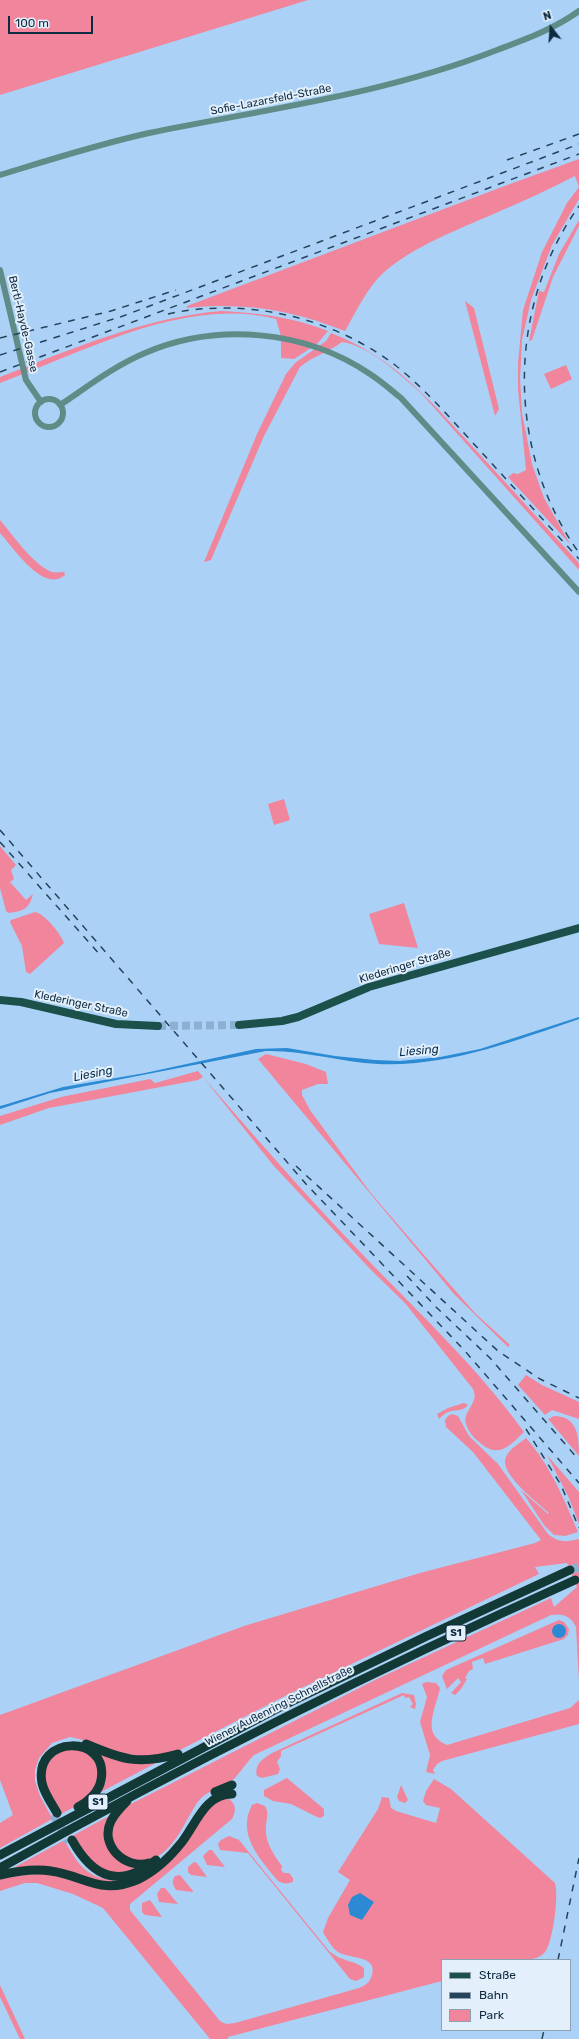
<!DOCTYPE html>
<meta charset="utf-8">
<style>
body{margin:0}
#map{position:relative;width:579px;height:2039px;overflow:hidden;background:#abd2f6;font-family:Rubik,sans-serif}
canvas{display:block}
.legend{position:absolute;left:441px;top:1959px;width:130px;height:72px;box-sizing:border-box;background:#e3f0fc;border:1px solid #8ea1b1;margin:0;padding:5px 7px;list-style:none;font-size:12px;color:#0e2a41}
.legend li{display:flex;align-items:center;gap:8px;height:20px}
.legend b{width:20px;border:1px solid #8ea1b1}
.north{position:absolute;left:531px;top:8px;width:40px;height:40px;-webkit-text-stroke:3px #e3f0fc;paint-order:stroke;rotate:343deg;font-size:11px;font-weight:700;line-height:16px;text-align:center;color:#0e2a41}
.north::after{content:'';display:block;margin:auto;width:14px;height:18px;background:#0e2a41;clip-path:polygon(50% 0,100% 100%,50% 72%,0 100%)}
.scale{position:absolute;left:8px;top:16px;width:85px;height:18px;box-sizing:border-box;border:2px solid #0e2a41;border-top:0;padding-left:5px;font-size:12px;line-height:14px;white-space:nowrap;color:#0e2a41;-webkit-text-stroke:3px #e3f0fc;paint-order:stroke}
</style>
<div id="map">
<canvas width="579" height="2039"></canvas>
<ul class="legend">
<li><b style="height:5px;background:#1c504b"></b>Straße</li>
<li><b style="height:5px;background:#26435c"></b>Bahn</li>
<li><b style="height:11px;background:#f1859c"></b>Park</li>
</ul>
<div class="north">N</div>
<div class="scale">100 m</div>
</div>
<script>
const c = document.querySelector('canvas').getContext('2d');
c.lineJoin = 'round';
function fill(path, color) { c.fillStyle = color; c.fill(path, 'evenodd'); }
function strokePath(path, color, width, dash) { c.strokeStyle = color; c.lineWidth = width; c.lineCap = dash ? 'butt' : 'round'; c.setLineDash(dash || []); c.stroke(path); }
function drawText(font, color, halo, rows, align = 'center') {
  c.font = font + ' Rubik,sans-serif'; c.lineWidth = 4; c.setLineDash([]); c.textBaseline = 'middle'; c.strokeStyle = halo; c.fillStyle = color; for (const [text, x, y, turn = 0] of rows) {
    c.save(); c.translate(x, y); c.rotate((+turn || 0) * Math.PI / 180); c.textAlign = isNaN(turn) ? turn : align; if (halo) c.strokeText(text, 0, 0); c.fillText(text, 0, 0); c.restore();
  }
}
fill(new Path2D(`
 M0,0h308l-308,95z
 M579,159v28l-4,-11c-25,13 -51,25 -77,36 -38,17 -83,33 -115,61 -16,15 -27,39 -38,58 -54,-21 -100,-29 -158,-23v-2l323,-122z
 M579,187v12l-27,46 -21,55 -9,40 -2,38 2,35 10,51 12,34 26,46 -62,-67 5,-4 5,1 8,-4 -8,-81v-26l5,-53 19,-58 25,-49z
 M579,220v6l-26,51 -21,63 -3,1 10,-50 5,1 15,-38z
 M465,301l9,7 25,101 -4,7z
 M221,311c37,2 72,6 107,20l-11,13 -23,15 -13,-1v-22l-5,-17c-92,-23 -191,33 -276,64v-6c72,-28 143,-59 221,-66z
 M331,333c63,25 97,65 141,113 36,39 71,78 107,117v7l-158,-177c-21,-18 -51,-47 -79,-51 -13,10 -29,14 -42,25l-36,69 -53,124 -7,2 53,-128 29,-60 9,-11 31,-22z
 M566,365l6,14 -21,10 -7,-15z
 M0,520c13,15 33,45 52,52 4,1 8,0 12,0l1,3c-22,19 -52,-28 -65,-42z
 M284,799l6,21 -16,5 -6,-21z
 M0,846l16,19 -5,5 3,9 -4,3 16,18 7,-6c-4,15 -9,17 -24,19l-3,-2 -6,-23z
 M404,903l14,45 -39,-4 -10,-30z
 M35,912c10,2 26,22 29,31l-34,31 -4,-2 -4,-26 -12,-24 1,-2z
 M266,1054l40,10 20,8 2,12h-10l-16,6v5l8,15 60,82 54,63 51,58 35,32 -2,2 -54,-53 -196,-235z
 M198,1071l5,6c53,61 106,122 162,180 55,57 113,111 159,175 -15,15 -26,27 -45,10 -5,-4 -11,-11 -13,-18 -4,-13 14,-21 7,-35l-68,-86 -34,-33 -98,-105 -70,-88 -5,3 -149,28 -49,17v-9l61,-19 89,-18 5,4z
 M526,1375l16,10 37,17v17l-27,-9 -7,5 -27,-30z
 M464,1403l4,2c-9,10 -16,0 -29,14l-2,-5 11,-6z
 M452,1414l6,2 11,20 29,28 50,70c10,9 19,8 31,5v143l-3,-55c-5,-11 -13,-14 -25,-12l-297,140c-8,8 -17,23 -26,29 -11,6 -23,7 -31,19 -12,18 -21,44 -42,55 -23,11 -50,-10 -42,-35 1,-5 7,-10 10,-15l252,-128 176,-82 3,9 23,-20 -10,-24 -32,4 4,7 -252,121 -109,56 -28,7 -41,-7 -26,-11 -13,-3 -18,6 -13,15 -4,12v11l5,15 11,20 8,-5 -14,-26 -2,-14 11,-18 19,-6 19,9 6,13 -2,17 -15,17 -81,45v-25l13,-8 -13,-35v-65l244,-89 176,-53 115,-30 6,-3 -68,-88 -27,-25 -1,-7 3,-4z
 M554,1416c24,0 25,21 25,40l-31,-37z
 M526,1438c24,27 38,61 52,94l-13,4 -11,-1 -10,-10 -23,-35 27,24 1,-1c-11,-10 -51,-40 -43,-56 4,-9 13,-13 20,-19z
 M547,1455l32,37v32l-10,-26z
 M559,1620l5,2 5,7 -1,6 -4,4 -79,25 -2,-6 -11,4 1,7 -4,2 -4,7 2,1 -6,10 -6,6 -4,-2 10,-11 -3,-4 -11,11 -5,-13 4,-6z
 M426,1682l10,1 4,5c-4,21 -20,46 7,57l123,-37 9,-8v-4v28l-137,37 -5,3 -4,6 2,4 -9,-2 4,-17 -10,-33 7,-25 -5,-13z
 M402,1693l12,2 2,9 -1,5 -5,-2 3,-3 -4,-7 -4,1 -1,-3 -123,56v5l-4,6 3,7 -2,5 -16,4 -5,-2c-3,-12 6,-17 15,-23z
 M97,1752l32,11h27l-57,30z
 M287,1778l37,31v7l-4,2 -3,-1 -26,-13 -18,-3 -9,-5v-6z
 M434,1779l17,10 104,94c4,12 -2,59 -10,69 -4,5 -11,7 -17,8h-86v21l-214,56v2h-18l-107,-131 -30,-14 -36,-11h-12l-25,8v-13l45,-5 50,14 62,-18 47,-58 22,-14c10,6 11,12 6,22l-102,85v6l90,111 6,3 9,-1 124,-35c7,-3 11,-6 13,-13 6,-20 -23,-16 -34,-23 -6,-4 -11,-13 -15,-20l5,-14 22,-38 -12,-8 40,-63 4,-12 7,1 2,10 5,3 40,12 4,-15 -14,-3 -3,-4 3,-10z
 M401,1785l7,15 -3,3 -6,-2 -2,-4z
 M257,1803l8,3c4,7 2,11 1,19 -2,15 7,29 16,41l-1,4 3,3h5l4,5v4c-5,2 -10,2 -15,-1 -17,-21 -42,-46 -26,-76z
 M109,1816l-2,30 34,21c-13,7 -31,10 -45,1 -7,-5 -17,-21 -24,-29l-6,4c14,26 25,37 56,38l-12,2 -97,-15z
 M229,1836l10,4 90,111c13,11 25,9 35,17v9l-8,4 -6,-2 -102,-126 -28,-3 -2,-6 3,-4z
 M209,1850h3l13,17 -18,-2 -4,-9z
 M194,1862l3,1 10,14 -16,-2 -3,-3v-5z
 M180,1875l13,16v1l-17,-2c-3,-6 -5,-8 -1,-14z
 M161,1888h4l13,16 -19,-2 -2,-8z
 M150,1900l12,17 -17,-2 -3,-3v-9z
 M0,1985l25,54h-5l-20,-42z`), '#f1859c');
fill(new Path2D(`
 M579,1017v2c-65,22 -131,48 -201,45 -38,-2 -75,-14 -112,-13l-216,42 -50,16v-3l4,-1 59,-18 82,-14 111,-24 31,-1 48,8 40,4 25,1 40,-4 40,-8z
 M552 1631a7 7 0 1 1 14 0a7 7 0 1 1-14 0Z
 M360,1893l14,9 -12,18 -12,-5 -2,-10 4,-8z`), '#2b8ad3');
strokePath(new Path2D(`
 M158,1026l81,-1`), '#8cb0d2', 8, [8, 4]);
strokePath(new Path2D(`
 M570,1570l9,-3
 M54,1815l15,27`), '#8cb0d2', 9, [9, 4.5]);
strokePath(new Path2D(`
 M0,175c49,-15 99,-31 149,-42 118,-24 236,-39 348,-83 29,-11 57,-21 82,-39
 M0,270l26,110 15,22
 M35 413a14 14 0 1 1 28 0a14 14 0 1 1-28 0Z
 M60,405c27,-18 54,-39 85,-52 72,-31 160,-23 225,21 11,7 21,16 31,24l178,194`), '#608c87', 6);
strokePath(new Path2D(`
 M0,1000l21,2 95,22 42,2
 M239,1025l43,-4 16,-4 71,-30 210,-59`), '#1c504b', 8);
strokePath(new Path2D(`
 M86,1744c37,16 53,21 92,10
 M215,1792l17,-7
 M127,1801c-6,6 -12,12 -16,20 -12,24 14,49 38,42
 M57,1813c-5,-9 -13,-20 -15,-30 -9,-49 68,-49 59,-3 -2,12 -13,22 -23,27
 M72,1840c21,38 48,49 84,20
 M0,1855l280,-148 147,-71 143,-66
 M0,1868c188,-105 379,-200 575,-288
 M0,1875c17,-4 34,-7 51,-4 35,5 49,25 88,8 16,-8 32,-23 43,-37 14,-18 23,-48 50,-48`), '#123935', 9);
strokePath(new Path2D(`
 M507,160l72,-26
 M168,314c77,-17 164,3 227,51 33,26 61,60 90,91 31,34 62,68 94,103
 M0,338l111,-27 65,-21
 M0,355l123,-39 456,-172
 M0,372l579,-218
 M577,550c-71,-102 -70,-243 2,-344
 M0,830l306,354 159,167 114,132
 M0,842l101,114
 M296,1166l202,185 42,28 39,19
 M407,1276l30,32 53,50 89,102
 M526,1429l35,56 18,43
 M558,1960l21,-102
 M542,2039l2,-9`), '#26435c', 1.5, [7, 7]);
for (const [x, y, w] of [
 [456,1633,20],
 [98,1802,20]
]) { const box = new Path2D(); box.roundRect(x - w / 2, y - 8, w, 16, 3); c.fillStyle = '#e3f0fc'; c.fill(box); strokePath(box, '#0e2a41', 1); }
drawText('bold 10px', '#0e2a41', null, [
 ["S1",456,1633],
 ["S1",98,1802]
]);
drawText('11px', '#0e2a41', '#e3f0fc', [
 ["Sofie-Lazarsfeld-Straße",271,100,-11],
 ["Bertl-Hayde-Gasse",23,324,77],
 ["Klederinger Straße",405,966,-17],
 ["Klederinger Straße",81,1004,12],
 ["Wiener Außenring Schnellstraße",279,1706,-27]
]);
drawText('italic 12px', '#062c4a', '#e3f0fc', [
 ["Liesing",419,1051,-5],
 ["Liesing",93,1074,-11]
]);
</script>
